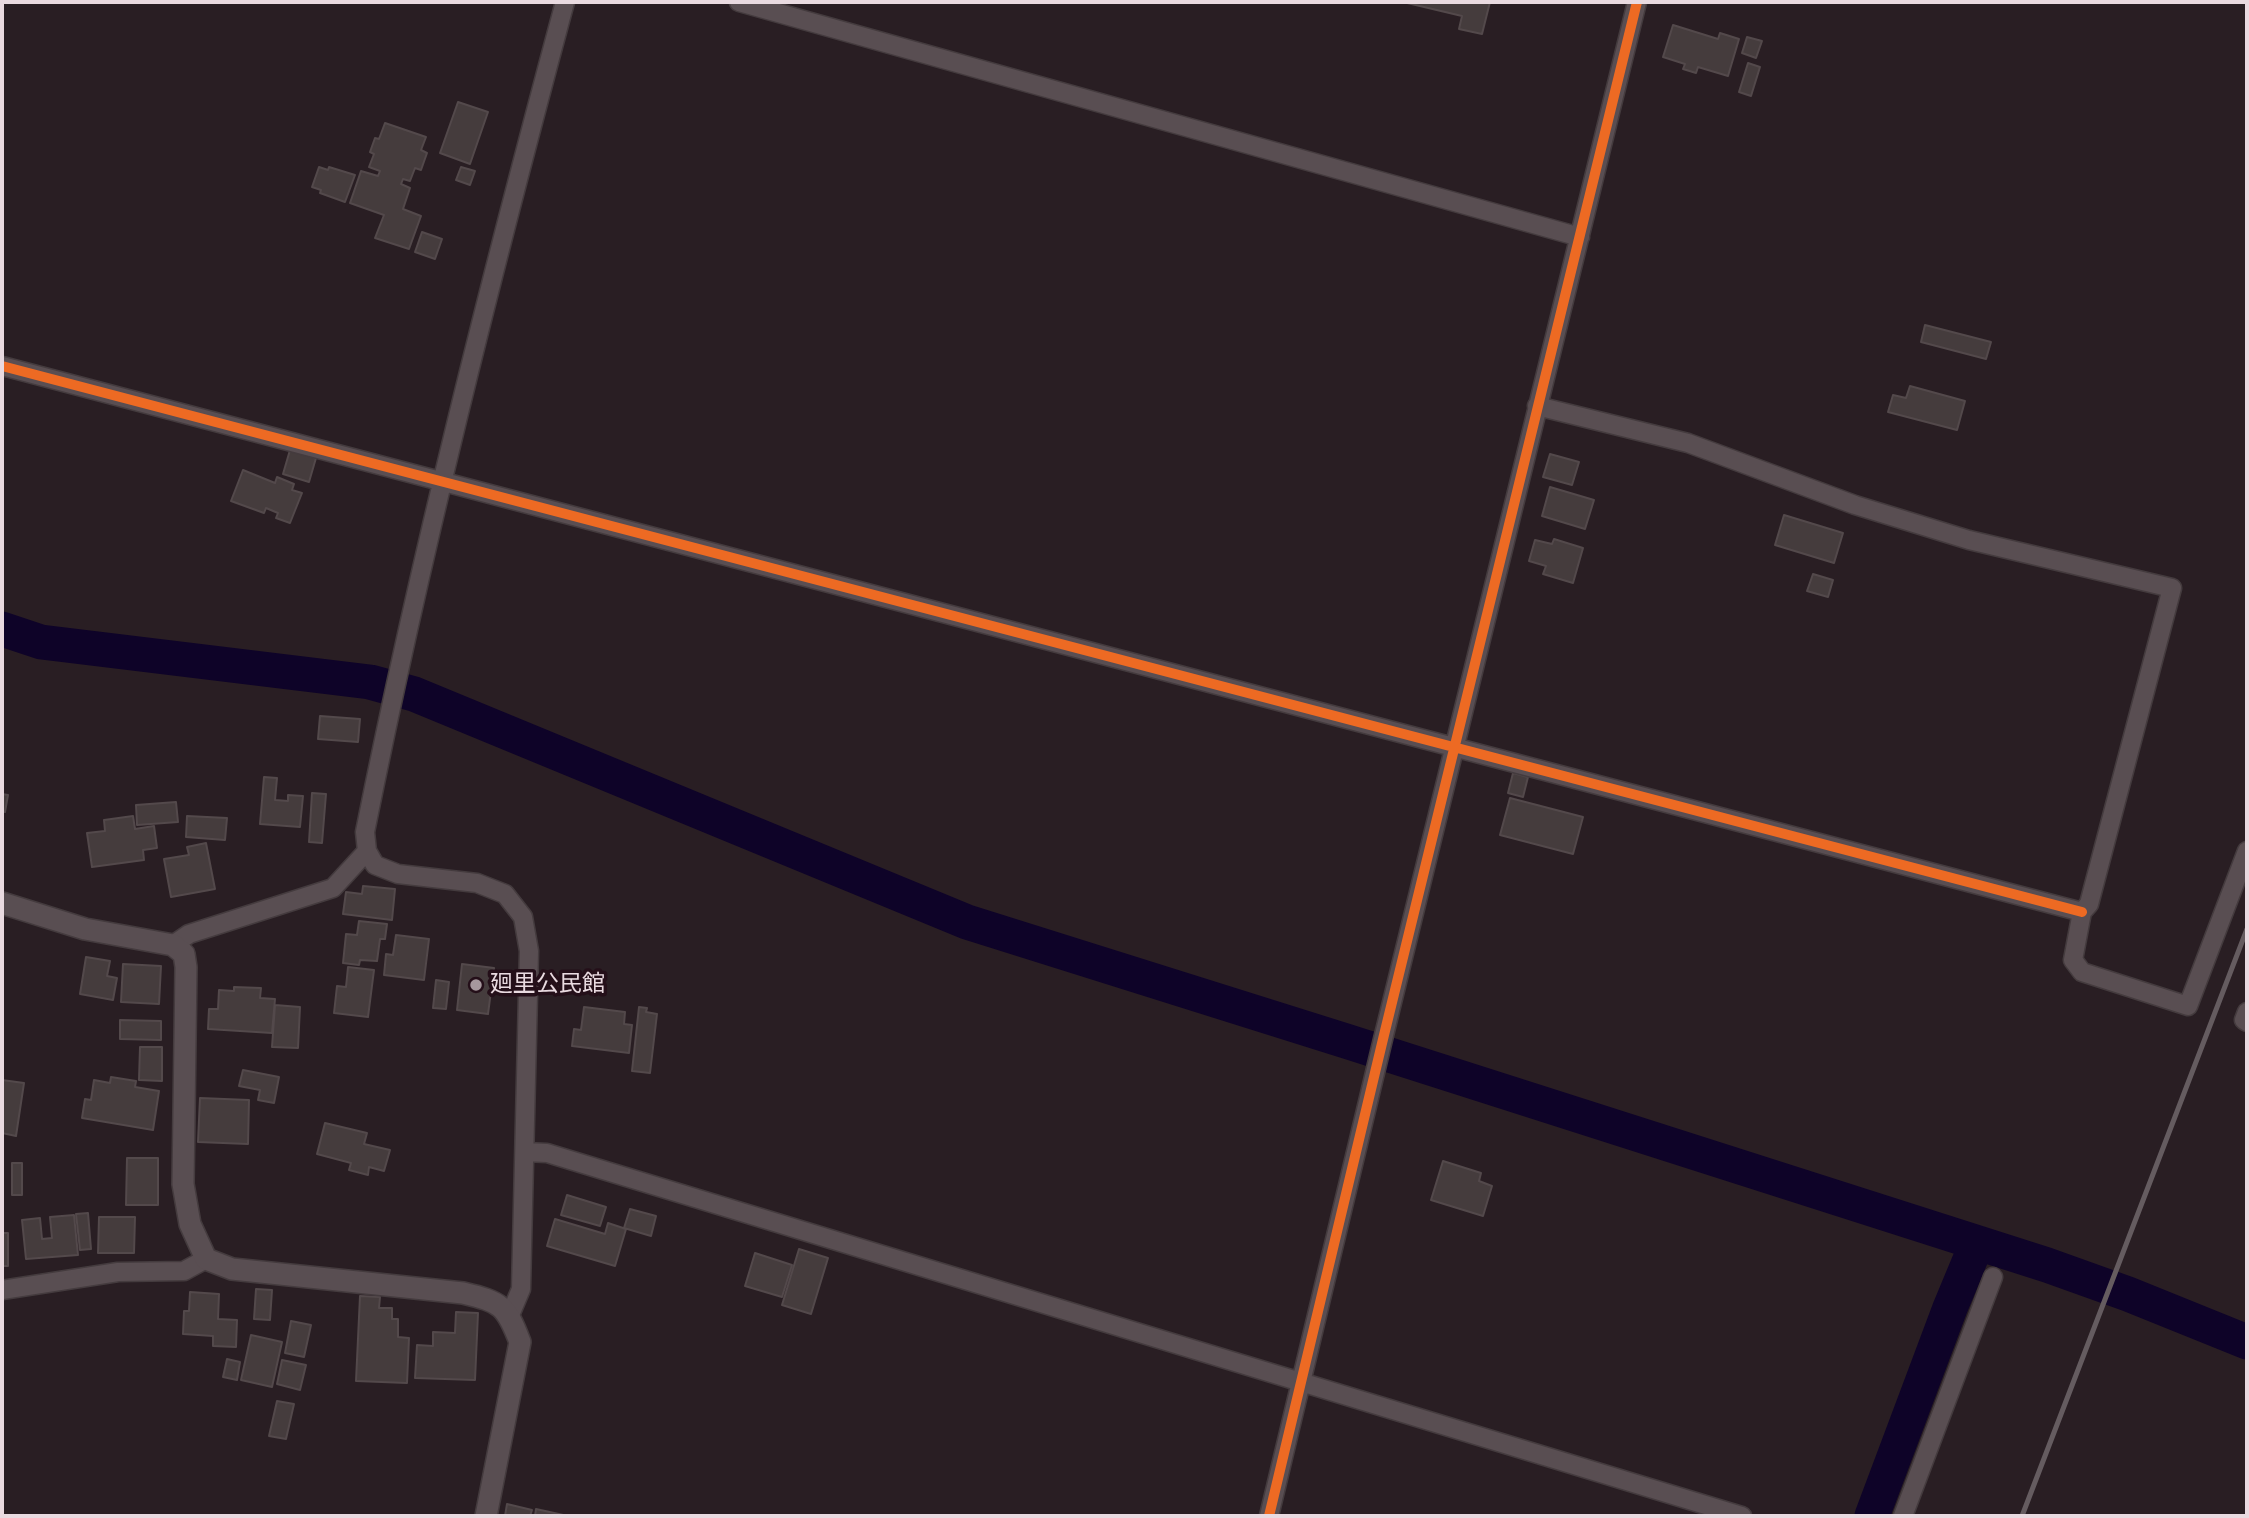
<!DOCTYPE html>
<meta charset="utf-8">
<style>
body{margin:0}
#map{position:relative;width:2249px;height:1518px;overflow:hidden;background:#291e23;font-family:"DM Sans",sans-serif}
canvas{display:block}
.frame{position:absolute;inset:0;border:4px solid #e9dae0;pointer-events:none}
</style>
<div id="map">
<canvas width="2249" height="1518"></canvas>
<div class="frame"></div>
</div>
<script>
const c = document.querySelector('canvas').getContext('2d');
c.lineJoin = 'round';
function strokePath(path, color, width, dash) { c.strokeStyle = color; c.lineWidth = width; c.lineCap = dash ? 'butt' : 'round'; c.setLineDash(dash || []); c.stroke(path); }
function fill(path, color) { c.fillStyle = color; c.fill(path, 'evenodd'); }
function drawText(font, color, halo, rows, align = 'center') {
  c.font = font + ' "DM Sans","Noto Sans JP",sans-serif'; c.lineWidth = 7; c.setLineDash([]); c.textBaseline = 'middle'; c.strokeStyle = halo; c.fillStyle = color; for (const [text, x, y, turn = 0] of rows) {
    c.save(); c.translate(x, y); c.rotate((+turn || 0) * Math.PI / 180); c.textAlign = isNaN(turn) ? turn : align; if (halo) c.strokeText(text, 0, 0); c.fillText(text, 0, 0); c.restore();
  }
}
strokePath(new Path2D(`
 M2,629l39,13 329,40 44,12 553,228 382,120 698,223 81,29 119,48
 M1872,1516l78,-208 27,-65`), '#0e0328', 35);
const building = new Path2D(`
 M1403,2h87l-8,32 -23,-5 3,-13z
 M1673,25l45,14 2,-6 19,6 -11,37 -30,-9 -2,6 -13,-4 2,-5 -22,-7z
 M1747,37l15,4 -6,17 -14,-5z
 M1748,63l12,4 -9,29 -12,-4z
 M458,102l30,10 -18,52 -30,-11z
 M385,123l41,14 -5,13 6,3 -6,17 -6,-2 -5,13 -7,-2 -2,5 9,4 -7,21 18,7 -12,33 -34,-11 9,-23 -34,-12 11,-32 17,5 2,-5 -11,-4 5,-13 -4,-2 5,-14 4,1z
 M319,167l9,3 1,-3 26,8 -10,27 -25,-9 1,-3 -9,-3z
 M461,167l14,4 -5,14 -14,-5z
 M422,232l20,7 -7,20 -20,-7z
 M1925,325l66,17 -5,17 -65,-17z
 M1910,386l55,15 -8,29 -69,-18 5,-17 13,3z
 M290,450l26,8 -7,24 -26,-8z
 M1550,454l29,8 -7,23 -29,-8z
 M243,470l32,13 2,-6 17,7 -2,6 10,3 -12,30 -14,-5 2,-5 -12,-5 -2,5 -33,-12z
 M1550,487l44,13 -9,29 -43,-13z
 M1784,515l59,18 -9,30 -59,-18z
 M1554,539l29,9 -10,35 -30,-9 3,-8 -17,-5 6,-21 17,4z
 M1813,574l20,6 -5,17 -21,-6z
 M320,716l40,3 -2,23 -40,-3z
 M1513,773l15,4 -5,20 -15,-4z
 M264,777l13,1 -2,22 13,1v-6l15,1 -3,31 -40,-3z
 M312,793l14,1 -4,49 -13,-1z
 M2,794l6,1 -3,17 -3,-1z
 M1510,798l73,19 -10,37 -73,-19z
 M176,802l2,20 -41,3 -1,-20z
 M133,816l2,13 19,-3 3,22 -14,2 1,10 -52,7 -5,-34 18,-2 -1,-11z
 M187,816l40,2 -2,22 -39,-3z
 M206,843l9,46 -44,8 -7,-38 25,-4 -2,-8z
 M363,886l32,3 -3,31 -49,-6 3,-22 16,2z
 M359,921l28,3 -2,15h-5l-3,22 -17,-1 -1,5 -16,-2 3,-29 11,1z
 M396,935l33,4 -5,41 -40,-5 2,-21 7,1z
 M86,957l24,4 -3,15 10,2 -4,22 -33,-6z
 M123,964l38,2 -2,38 -38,-2z
 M462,964l32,4 -6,46 -31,-4z
 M348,967l26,3 -6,47 -34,-4 3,-27 9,1z
 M436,980l13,2 -3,27 -13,-1z
 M234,987l27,1 -1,10 15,1 -3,34 -64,-4 1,-20h9l1,-19 15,1z
 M275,1005l25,2 -2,41 -26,-1z
 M584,1007l41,5 -1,12 8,1 -3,28 -57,-7 2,-17 7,1z
 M639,1007l8,1 -1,4 11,2 -7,59 -18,-2z
 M120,1020l41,1v19l-41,-1z
 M140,1047h22v34l-23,-1z
 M243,1070l36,7 -5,26 -16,-3 2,-10 -21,-4z
 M111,1077l25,4 -1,6 24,4 -6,39 -71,-12 3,-19 6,1 3,-20 16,3z
 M2,1080l22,3 -8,53 -14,-3z
 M200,1098l49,2 -1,44 -50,-2z
 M325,1123l42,10 -3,11 26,6 -6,21 -15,-4 -1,8 -19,-5 2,-7 -34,-9z
 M127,1158h31v47h-32z
 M1443,1161l38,12 -2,8 13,5 -9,30 -52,-16z
 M12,1163h10v32h-10z
 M567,1195l39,12 -6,19 -39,-11z
 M630,1209l26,7 -5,20 -27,-8z
 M88,1213l3,36 -11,1 -4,-36z
 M74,1215l4,40 -52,4 -4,-39 18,-2 2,21 10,-1 -2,-21z
 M99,1217h36l-1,36h-36z
 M555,1219l50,15 3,-11 18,6 -11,37 -68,-20z
 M2,1233h6v33h-6z
 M799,1249l29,9 -17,56 -29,-9z
 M755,1253l37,12 -10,32 -37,-11z
 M256,1289l16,1 -2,30 -16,-1z
 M190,1292l29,2 -1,25 19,1 -1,27 -23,-1v-10l-30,-2 1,-23h5z
 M360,1296l20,1 -1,11h13v11h6v18l11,1 -2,45 -51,-2z
 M456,1312l22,1 -3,67 -60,-2 2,-33 16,1v-14l22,1z
 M291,1321l20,4 -7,32 -19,-4z
 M251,1335l31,7 -10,45 -31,-7z
 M227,1359l13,3 -3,18 -14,-3z
 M282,1360l24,5 -6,25 -23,-6z
 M277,1401l17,3 -8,35 -17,-3z
 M507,1504l25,6 -2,6h-25z
 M536,1509l32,7h-33z`);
fill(building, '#453c3d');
strokePath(building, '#53494b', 2);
const minor = new Path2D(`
 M739,2l841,235
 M2,366l2080,546
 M1537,406l151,37 167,62 114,35 203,48 -83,316 -7,8 -9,48 9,12 106,34 59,-155
 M173,945l16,-11 144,-46 34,-37
 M2247,1012l-3,8 3,2
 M525,1152l22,1 1195,363
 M2,1290l116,-18 66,-1 22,-12
 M510,1315l11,-26 8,-338 -6,-34 -18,-23 -28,-11 -79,-9 -23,-9 -8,-14 -2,-19c56,-279 126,-555 200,-830
 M1269,1516l115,-481 253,-1033
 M1903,1516l90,-239`);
const tertiary = new Path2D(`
 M2,903l83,26 88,16 11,9 2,13 -3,217 7,40 16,35 26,10 231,24c38,9 43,12 57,49l-34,174`);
strokePath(minor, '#443b3e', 21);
strokePath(tertiary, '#443b3e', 24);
strokePath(minor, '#594e52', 18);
strokePath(tertiary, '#594e52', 21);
strokePath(new Path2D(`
 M2022,1516l225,-587`), '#655c60', 5);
strokePath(new Path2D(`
 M2,366l2080,546
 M1269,1516l115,-481 253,-1033`), '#ed6a23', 10);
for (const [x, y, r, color] of [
 [476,985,7,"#a6989e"]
]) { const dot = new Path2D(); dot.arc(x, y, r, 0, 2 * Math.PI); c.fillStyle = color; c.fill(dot); strokePath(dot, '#240f19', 2.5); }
drawText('23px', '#e9dae0', '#240f19', [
 ["廻里公民館",490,985]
], 'left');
</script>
